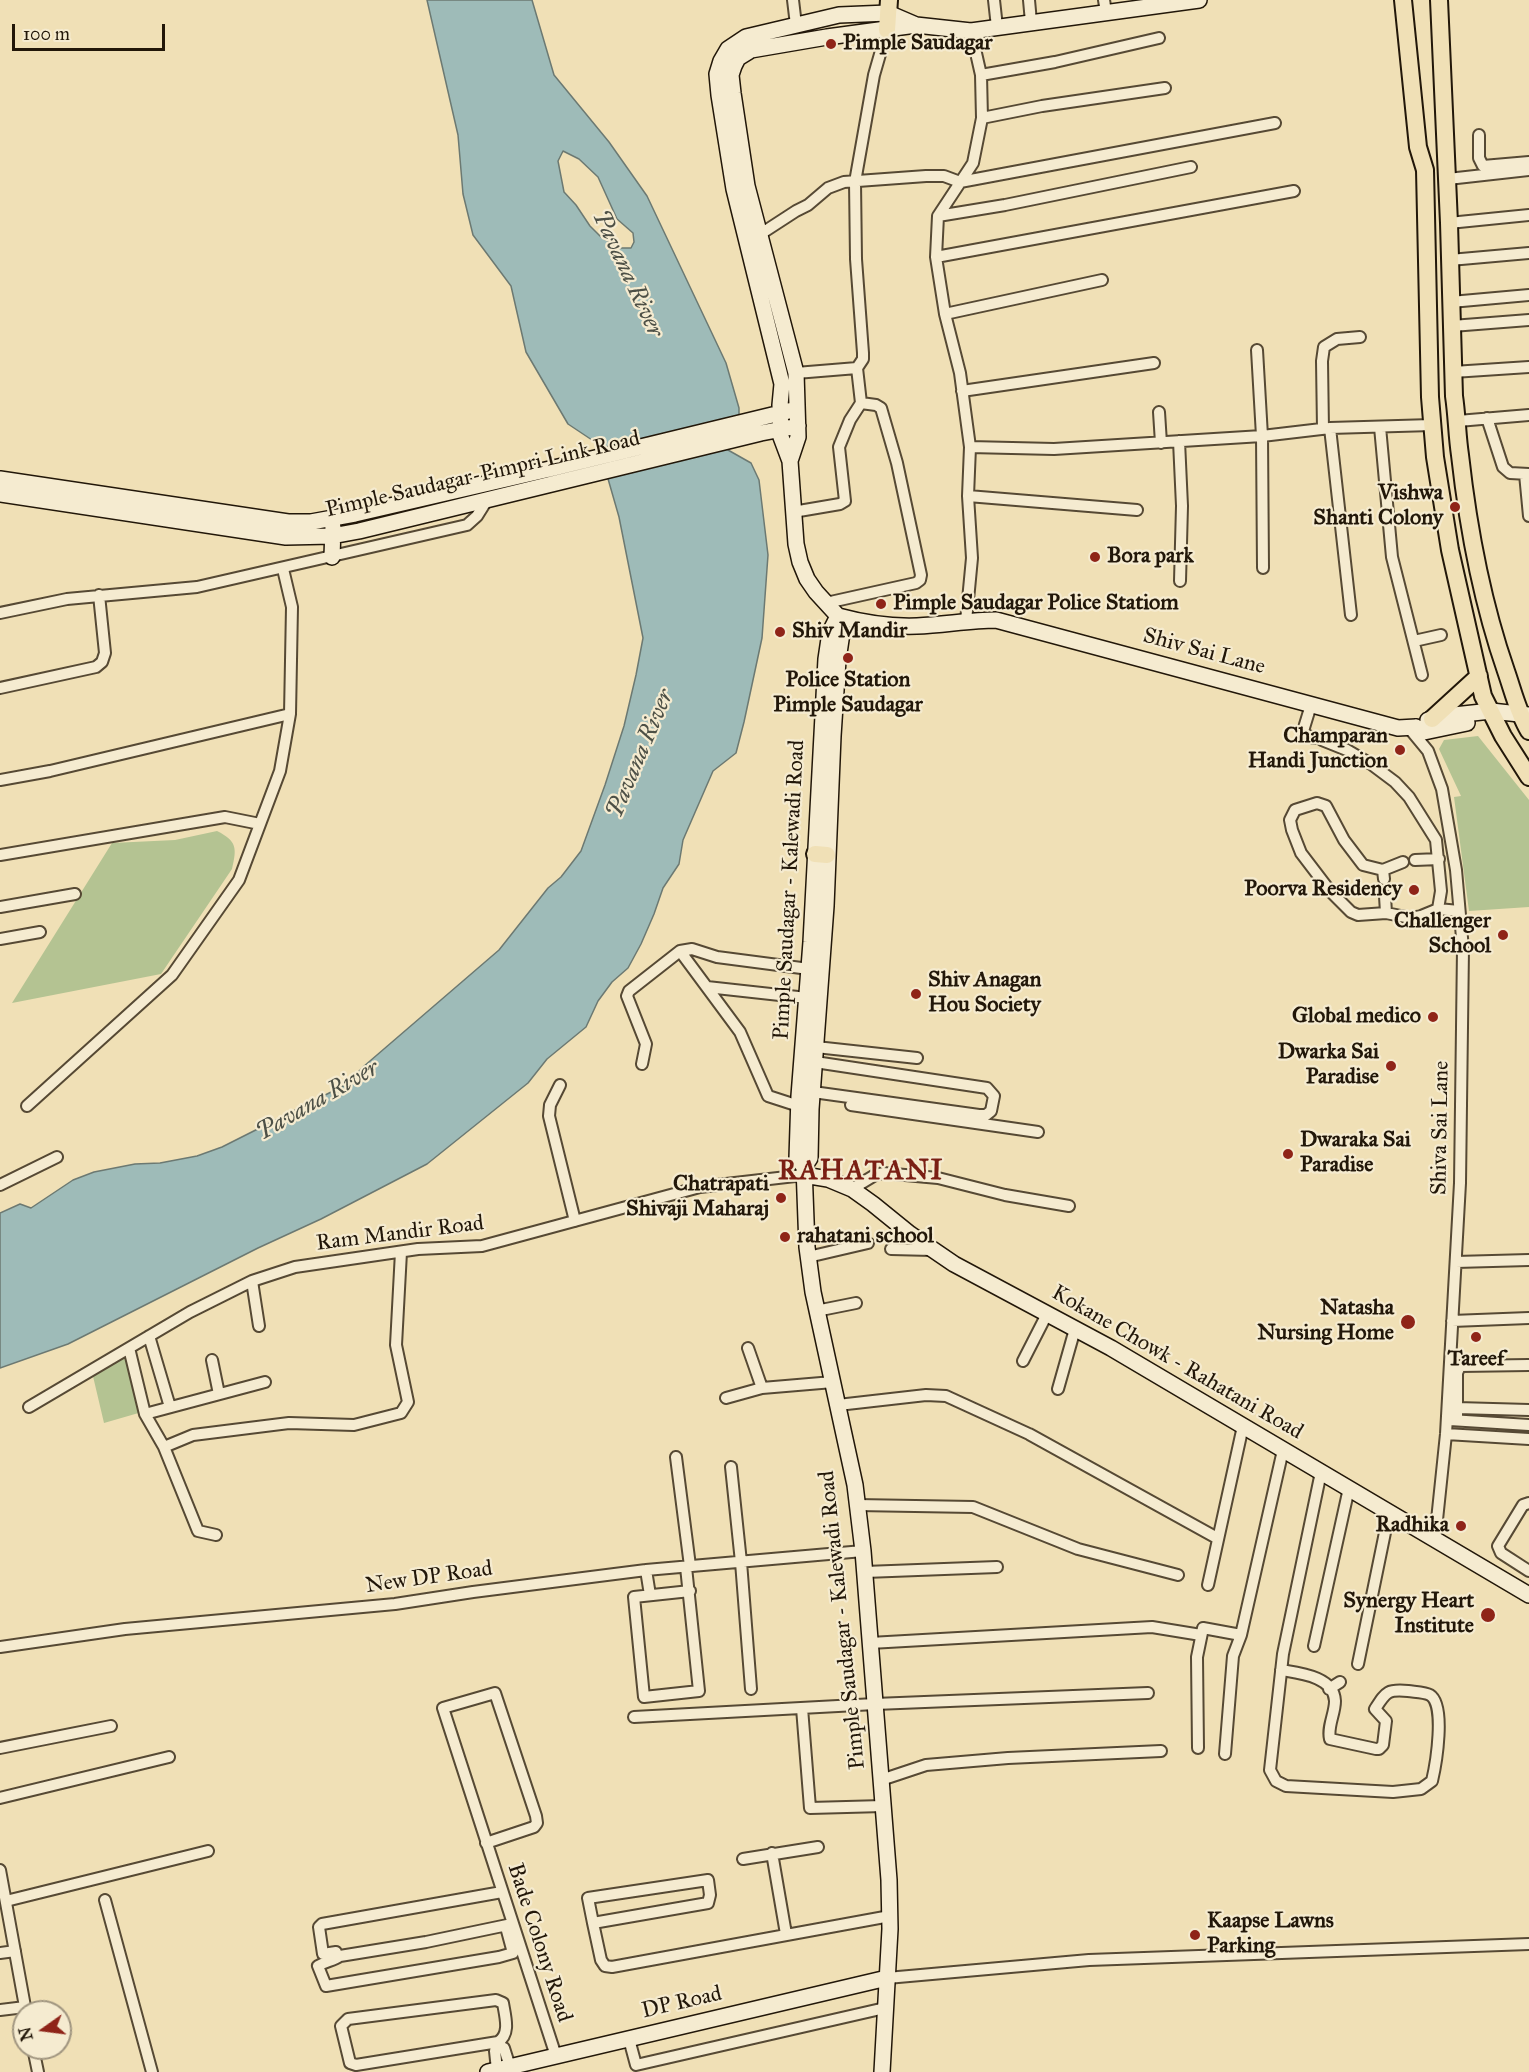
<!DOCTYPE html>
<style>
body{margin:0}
#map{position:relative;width:1529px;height:2072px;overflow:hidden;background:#f0e0b6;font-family:"IM FELL Great Primer",serif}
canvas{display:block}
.north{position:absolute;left:12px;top:2000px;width:60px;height:60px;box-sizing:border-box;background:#f5ebd0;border:2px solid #a19680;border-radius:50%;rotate:256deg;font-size:16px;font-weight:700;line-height:24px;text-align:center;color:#221709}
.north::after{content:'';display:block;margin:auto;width:21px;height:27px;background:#8f2418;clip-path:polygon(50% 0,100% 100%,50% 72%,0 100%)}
.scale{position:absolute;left:12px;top:24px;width:153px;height:27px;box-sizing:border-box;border:3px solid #221709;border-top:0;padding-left:8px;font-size:18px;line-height:21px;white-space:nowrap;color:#221709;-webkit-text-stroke:4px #f5ebd0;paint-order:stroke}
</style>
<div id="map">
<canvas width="1529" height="2072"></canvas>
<div class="north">N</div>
<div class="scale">100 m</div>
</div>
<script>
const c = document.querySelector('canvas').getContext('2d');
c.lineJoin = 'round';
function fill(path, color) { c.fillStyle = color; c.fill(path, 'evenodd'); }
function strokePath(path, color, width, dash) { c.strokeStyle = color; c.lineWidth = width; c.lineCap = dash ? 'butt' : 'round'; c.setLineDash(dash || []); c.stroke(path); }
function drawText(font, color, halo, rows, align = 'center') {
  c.font = font + ' "IM FELL Great Primer",serif'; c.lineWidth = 4.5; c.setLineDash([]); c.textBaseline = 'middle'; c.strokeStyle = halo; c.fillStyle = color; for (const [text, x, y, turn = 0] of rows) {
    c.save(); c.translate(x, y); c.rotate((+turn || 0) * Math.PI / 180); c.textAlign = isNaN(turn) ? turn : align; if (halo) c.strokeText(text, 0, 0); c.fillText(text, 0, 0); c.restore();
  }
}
fill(new Path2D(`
 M1478,736l51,64v107l-60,4 -15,-114 7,-1 -22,-47 5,-9z
 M217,831c20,10 20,17 15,38l-71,105 -149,29 100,-160 63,-3z
 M127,1351l15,61 -38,11 -12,-51z`), '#b4c392');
const water = new Path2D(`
 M427,0h105l22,75 55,67 38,54 79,167 13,45v17l-8,6 -3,19 23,13 8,17 9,75 -6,83 -18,84 -8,31 -23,18 -30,69 -4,24 -16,24 -9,26 -13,30 -13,24 -16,14 -14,19 -12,26 -39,32 -19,24 -101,81 -106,55 -63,29 -190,96 -68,24v-155l20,-9 11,4 42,-28 21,-8 41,-8 25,-1 37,-7 25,-9 125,-63 16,-17 136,-117 49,-62 13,-11 20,-26 24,-66 19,-59 12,-51 7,-37 -24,-121 -21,-73 -30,-20 -42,-72 -15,-66 -38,-51 -10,-41 -5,-59zM563,151l16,8 19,18 19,42 16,14 1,9 -3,6h-11l-19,-11 -11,-11 -14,-21 -12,-13 -6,-31z`);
fill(water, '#9ebbb8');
strokePath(water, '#6c7972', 1.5);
const street = new Path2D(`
 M793,0l3,25
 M994,0l3,27
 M1029,0l2,22
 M1104,0l2,12
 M981,75l74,-13 104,-24
 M982,118l60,-12 123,-18
 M1479,135v23l4,8 46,-4
 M1448,179l81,-9
 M938,216l67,-11 186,-38
 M1449,223l80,-8
 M756,237l40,-26 12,-6 20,-17 16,-6 82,-6h18l16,6 315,-59
 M936,257l358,-66
 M1450,260l79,-7
 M1451,302l78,-7
 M945,314l157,-34
 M1452,326l77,-6
 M1257,350l5,86 1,132
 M1453,372l76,-5
 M796,373l61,-5
 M962,391l192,-28
 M1159,412l2,31
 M1487,418l16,49 7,6 19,1
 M1458,421l71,-6
 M1380,427l12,130 30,118
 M1330,428l21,187
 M1323,429l-1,-68 2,-14 13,-8 23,-2
 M1179,441l3,65 -2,75
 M970,447l84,2 208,-13 68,-8 102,-3
 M1525,474l4,42
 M968,496l169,14
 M793,512l47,-8 5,-3 -6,-54 11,-27 11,-17
 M826,603l90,-20 4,-3 1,-5 -24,-112 -16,-55 -5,-3 -15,-2 -4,-35 6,-9v-6l-7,-94 -1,-77 19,-107 13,-45
 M0,613l67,-14 130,-12 270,-62 10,-9 10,-16
 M966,621l6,-63 -4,-62 2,-49 -10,-74 -15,-59 -9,-57 2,-41 35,-53 9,-45 -1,-43 -10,-44
 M1414,641l27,-6
 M0,688l96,-21 6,-5 3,-9 -6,-58
 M1311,705l-8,26 2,4 9,3
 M1409,728l19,23 14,38 14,81 7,79 -3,234 -14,251 -11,105
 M1322,740l25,10 24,14 24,18 14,15 27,43 5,51 -3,18
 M0,780l50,-9 240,-57
 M0,855l225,-38 35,7
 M1415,860l24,-1
 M1383,870l20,-8
 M1384,879l-1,-9 -20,-5 -19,-25 -18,-34 -9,-3 -22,7 -5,10 2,10 9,23 29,38 21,21 7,3 28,-2 25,5 10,-2 17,-7 21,2
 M1385,896l1,17
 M0,907l75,-13
 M0,939l40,-7
 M680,951l12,-2 25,8 92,12
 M707,987l100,11
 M816,1047l101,11
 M642,1064l4,-20 -19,-48 2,-5 51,-40 60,81 28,64 37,12
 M560,1085l-10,20 -1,11 26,105
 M813,1092l166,23h7l5,-4 3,-15 -7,-8 -172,-26
 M851,1105l187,27
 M27,1106l145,-131 67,-95 41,-109 10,-57 2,-107 -9,-38
 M0,1185l57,-28
 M852,1189l23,-14 8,-2 55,5 67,17 64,11
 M891,1249l41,1
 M808,1257l60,-14
 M1456,1262l73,-2
 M252,1281l7,45
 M816,1311l40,-8
 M1452,1321l77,-3
 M149,1336l21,71
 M129,1348l16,66 19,33 34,84 18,4
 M748,1348l14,40
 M212,1360l7,34
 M1023,1361l24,-47
 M1058,1389l17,-60
 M726,1398l36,-10 71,-6
 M838,1405l88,-10 20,1 83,38 188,104
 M29,1407l161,-95 62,-31 43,-14 123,-18 64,-3 218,-59 104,-12
 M1457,1408l72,2
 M145,1414l120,-32
 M1450,1420l79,5
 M1457,1420v-47l3,-7 69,-1
 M1446,1434l83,5
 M164,1447l29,-12 96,-12 65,2 47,-12 7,-11 -12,-57 5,-93
 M676,1457l14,109
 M731,1467l10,95 10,127
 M1529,1503l-6,2 -25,41 3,7 28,18
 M857,1505l116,2 105,42 100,26
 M686,1567l13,124 -55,6 -10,-100 56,-6
 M646,1570l4,25
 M865,1572l132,-5
 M1208,1585l35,-159
 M870,1643l282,-16 49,8
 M1314,1646l35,-158
 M0,1647l125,-18 270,-25 78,-12 173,-22 217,-19
 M1358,1664l31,-151
 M1281,1670c17,3 53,6 54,31 0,13 -8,26 -5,38l46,10h3l4,-4 3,-24 -11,-12c11,-17 12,-20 33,-18 7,1 17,1 22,4 16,10 6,69 2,86l-11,8 -28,3 -107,-6 -10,-5 -6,-11 13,-116 38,-182
 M1329,1689l11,-7
 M802,1708l8,100 73,-2
 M634,1717l241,-13 273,-11
 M0,1748l111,-22
 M1198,1748l-1,-91 6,-29 38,7
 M1225,1754l8,-98 8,-21 42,-185
 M881,1780l45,-15 82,-7 153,-7
 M0,1798l169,-41
 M486,1843l48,-16 3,-4 -1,-7 -41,-123 -52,15 113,348
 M772,1853l14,81
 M743,1859l75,-12
 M0,1870l26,142
 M105,1900l47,172
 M6,1901l202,-50
 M593,1923l-5,-25 120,-18 2,15 -2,8 -115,20 8,37 4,6 7,1 278,-51
 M506,1927l7,26 -14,4 -173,29 -8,-20c8,-5 15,-5 22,-10l86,-14 86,-18
 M336,1952l-13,2 -4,-27 3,-3 180,-32
 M0,1953l15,-2
 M887,1978l202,-18 440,-16
 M496,2000l7,3c2,13 8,31 -5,39l-142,23 -6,-2 -9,-37 7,-7z
 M0,2010l25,-3
 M629,2039l7,26 249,-57
 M498,2042l1,5 5,1 6,19
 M33,2048l5,24
 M497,2070l-2,-19 4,-4`);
const secondary = new Path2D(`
 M790,461l-9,-24 -1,-32 2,-21 -48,-195 -15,-94 -2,-21 4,-13 7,-12 18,-12 93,-22 49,-2 28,12
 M0,479l288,43h23l44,-8 199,-46 243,-59
 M0,494l286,43 46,-1 27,-5 402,-98 37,-7
 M332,557l1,-30
 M838,616l-8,16 -4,27 -15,283 -12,154 -2,62 7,9 3,80 6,45 42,193 8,66 26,329 1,49 -8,143
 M838,616c26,7 52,11 79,10 27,-1 53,-6 79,-6l402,108 18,-1
 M1428,720l17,-4 46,-5 38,4
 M1416,727l8,5 43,-9
 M804,1167l6,-9 1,-49 15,-203 7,-170 5,-76 4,-27 -4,-17 -22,-24 -9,-13 -7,-17 -4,-18 -6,-83 8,-24 -2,-64 -49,-187 -14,-93 -2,-18 3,-9 4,-8 13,-8 76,-13 89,-12 55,6 228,-31
 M804,1175l24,4 24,10 21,15 37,30 44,30 157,84 418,247
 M488,2072l399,-94`);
const primary = new Path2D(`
 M1403,0l15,147 7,23 5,227 5,60 15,93 33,146 20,40 26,41
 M1439,0l10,223 5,173c3,20 3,39 6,59 8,72 22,147 46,216 7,20 12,42 23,60
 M887,30l2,-30
 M1432,719l47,-43
 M815,854l12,1`);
strokePath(street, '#564934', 14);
strokePath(secondary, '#221709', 18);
strokePath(primary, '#221709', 20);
strokePath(street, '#f5ebd0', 10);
strokePath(secondary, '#f5ebd0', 15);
strokePath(primary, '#f0e0b6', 16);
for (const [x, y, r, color] of [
 [831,44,6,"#8f2418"],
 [1455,507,6,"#8f2418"],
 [1095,557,6,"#8f2418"],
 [881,604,6,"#8f2418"],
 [780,632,6,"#8f2418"],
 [848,658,6,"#8f2418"],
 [1400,750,6,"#8f2418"],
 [1414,890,6,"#8f2418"],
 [1503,935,6,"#8f2418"],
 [916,994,6,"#8f2418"],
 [1433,1017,6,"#8f2418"],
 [1391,1066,6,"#8f2418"],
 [1288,1154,6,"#8f2418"],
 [781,1198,6,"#8f2418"],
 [785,1237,6,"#8f2418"],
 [1408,1322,8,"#8f2418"],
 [1476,1337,6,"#8f2418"],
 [1461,1526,6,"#8f2418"],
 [1488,1615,8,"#8f2418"],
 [1195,1935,6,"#8f2418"]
]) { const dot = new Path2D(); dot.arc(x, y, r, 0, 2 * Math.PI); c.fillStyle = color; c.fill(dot); strokePath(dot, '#f5ebd0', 2); }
drawText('bold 22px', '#221709', '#f5ebd0', [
 ["Pimple Saudagar",843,44,"left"],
 ["Vishwa",1443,494],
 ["Shanti Colony",1443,519],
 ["Bora park",1107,557,"left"],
 ["Pimple Saudagar Police Statiom",893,604,"left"],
 ["Shiv Mandir",792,632,"left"],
 ["Police Station",848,681,"center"],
 ["Pimple Saudagar",848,706,"center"],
 ["Champaran",1388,737],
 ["Handi Junction",1388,762],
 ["Poorva Residency",1402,890],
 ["Challenger",1491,922],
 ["School",1491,947],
 ["Shiv Anagan",928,981,"left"],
 ["Hou Society",928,1006,"left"],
 ["Global medico",1421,1017],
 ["Dwarka Sai",1379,1053],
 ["Paradise",1379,1078],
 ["Dwaraka Sai",1300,1141,"left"],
 ["Paradise",1300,1166,"left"],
 ["Chatrapati",769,1185],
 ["Shivaji Maharaj",769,1210],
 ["rahatani school",797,1237,"left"],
 ["Natasha",1394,1309],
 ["Nursing Home",1394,1334],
 ["Tareef",1476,1360,"center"],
 ["Radhika",1449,1526],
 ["Synergy Heart",1474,1602],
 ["Institute",1474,1627],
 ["Kaapse Lawns",1207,1922,"left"],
 ["Parking",1207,1947,"left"]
], 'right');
drawText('22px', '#221709', '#f5ebd0', [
 ["Pimple Saudagar-Pimpri Link Road",483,475,-13],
 ["Shiv Sai Lane",1204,652,15],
 ["Pimple Saudagar - Kalewadi Road",790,890,-87],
 ["Shiva Sai Lane",1441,1128,-89],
 ["Ram Mandir Road",400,1234,-7],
 ["Kokane Chowk - Rahatani Road",1177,1363,30],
 ["New DP Road",429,1578,-8],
 ["Pimple Saudagar - Kalewadi Road",843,1620,-96],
 ["Bade Colony Road",539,1943,72],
 ["DP Road",682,2003,-13]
]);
drawText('italic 24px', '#4d5046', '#f5ebd0', [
 ["Pavana River",627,274,65],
 ["Pavana River",641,754,-67],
 ["Pavana River",318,1101,-30]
]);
c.letterSpacing = '1.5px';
drawText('bold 28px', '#7a1f14', '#f5ebd0', [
 ["RAHATANI",861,1172]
]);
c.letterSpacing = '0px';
</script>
